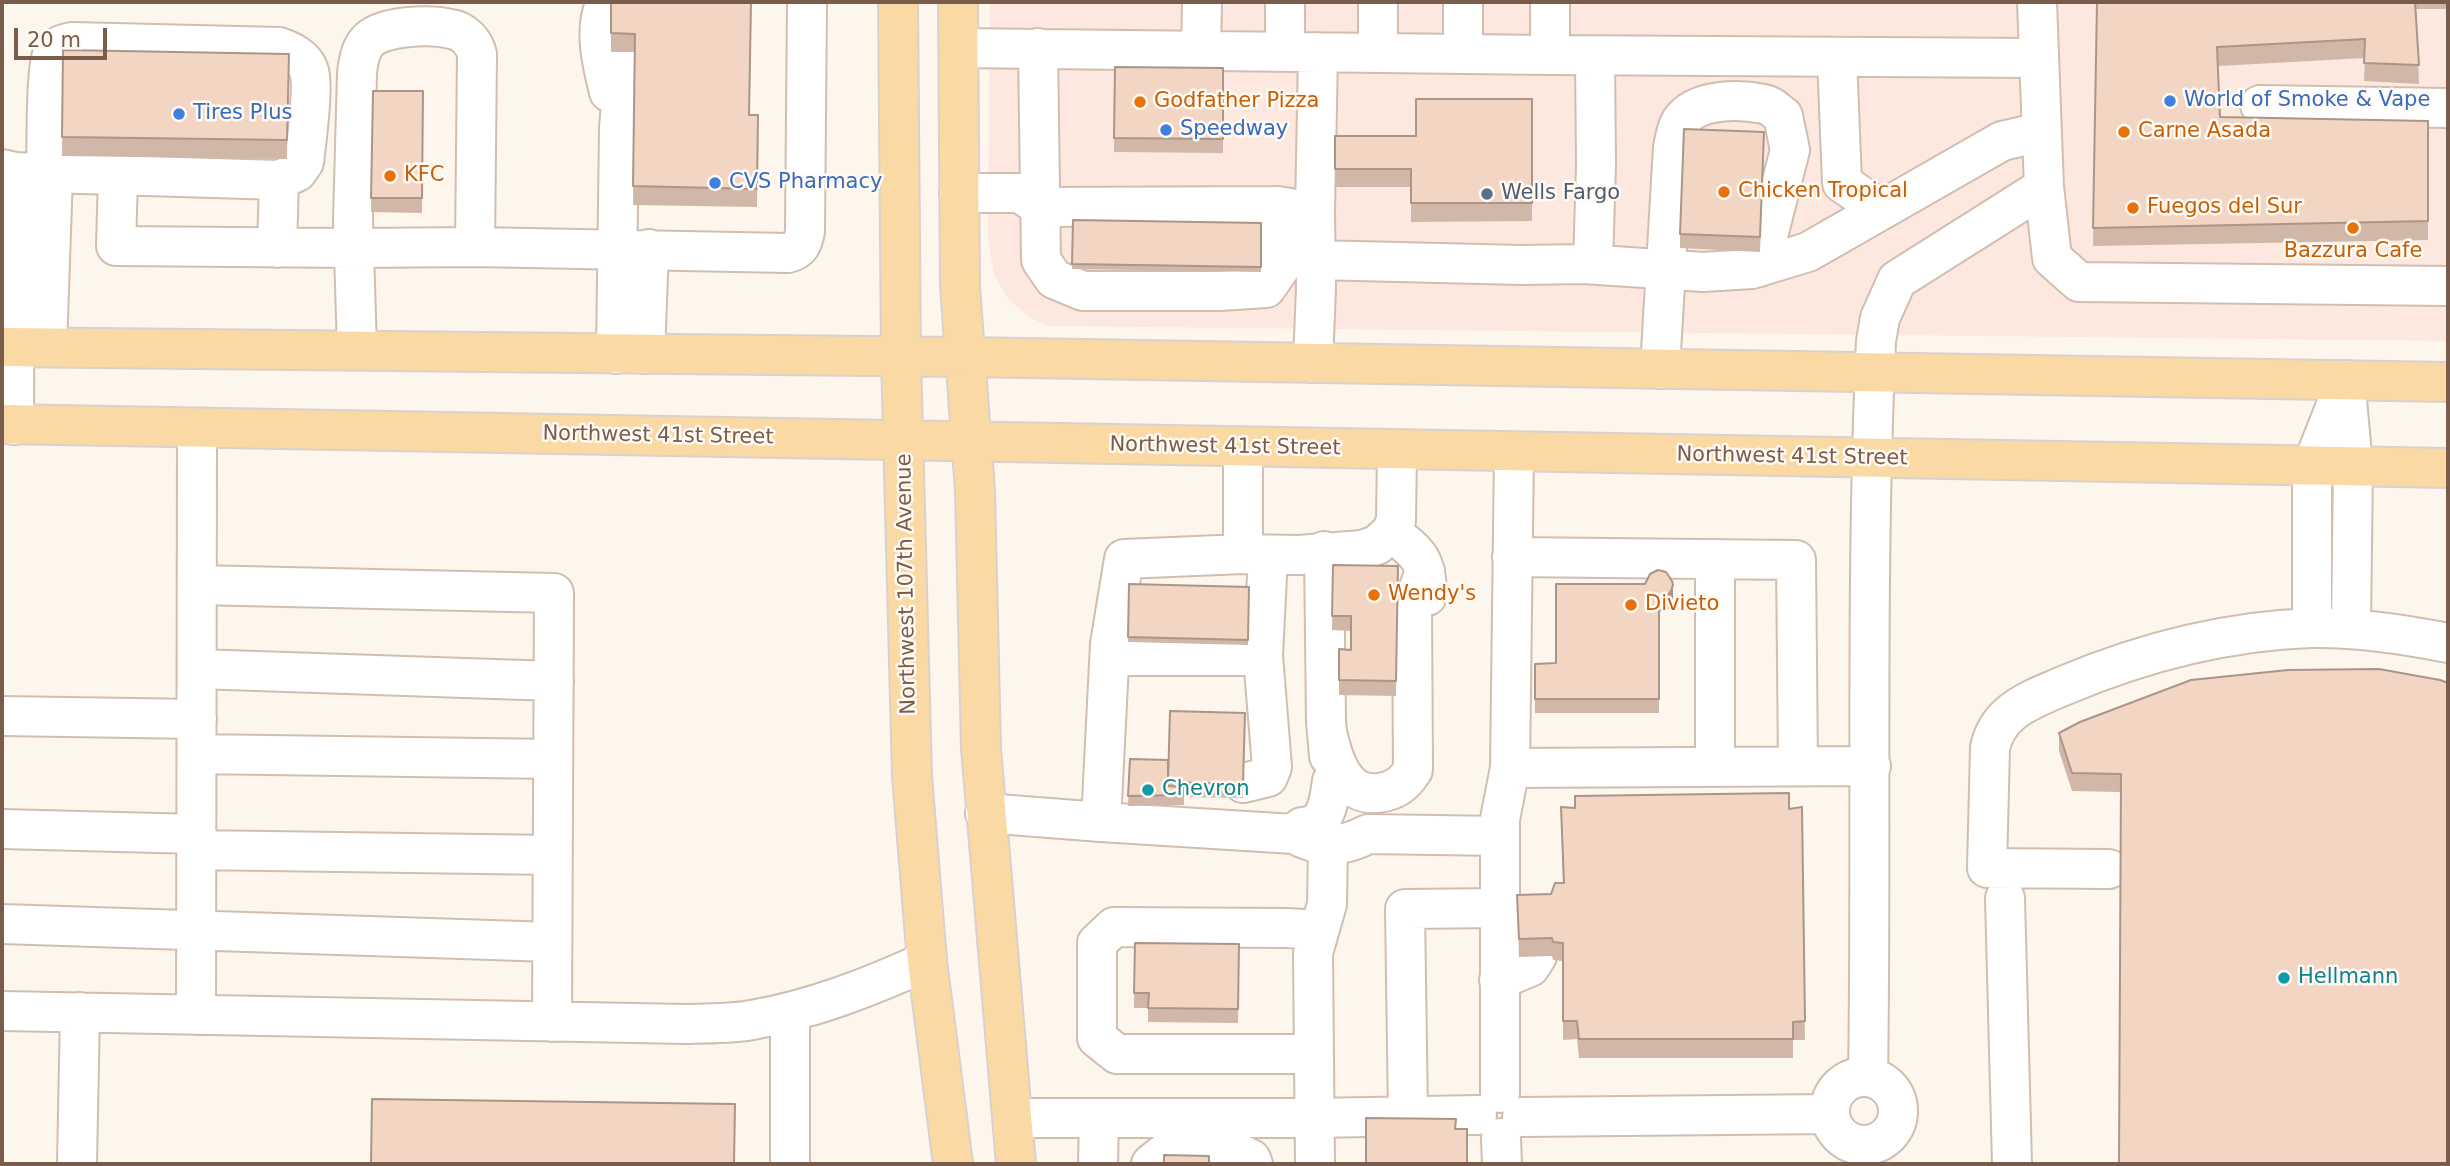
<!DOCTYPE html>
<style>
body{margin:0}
#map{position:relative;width:2450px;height:1166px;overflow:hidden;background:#fdf6ec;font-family:"DejaVu Sans",sans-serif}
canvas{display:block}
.frame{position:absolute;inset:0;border:4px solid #7a5c4d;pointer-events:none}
.scale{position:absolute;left:14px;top:28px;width:93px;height:32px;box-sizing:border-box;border:4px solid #7a5c4d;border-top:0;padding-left:9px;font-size:21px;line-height:24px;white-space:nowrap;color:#7a5c4d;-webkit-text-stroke:5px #fffaf3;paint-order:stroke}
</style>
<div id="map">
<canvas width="2450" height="1166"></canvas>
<div class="frame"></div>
<div class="scale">20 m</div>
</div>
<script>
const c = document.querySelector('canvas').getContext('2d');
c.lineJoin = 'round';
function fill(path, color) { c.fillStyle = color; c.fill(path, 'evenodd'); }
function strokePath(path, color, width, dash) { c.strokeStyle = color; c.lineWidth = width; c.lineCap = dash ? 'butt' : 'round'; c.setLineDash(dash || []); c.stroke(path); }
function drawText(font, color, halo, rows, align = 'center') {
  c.font = font + ' "DejaVu Sans",sans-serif'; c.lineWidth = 5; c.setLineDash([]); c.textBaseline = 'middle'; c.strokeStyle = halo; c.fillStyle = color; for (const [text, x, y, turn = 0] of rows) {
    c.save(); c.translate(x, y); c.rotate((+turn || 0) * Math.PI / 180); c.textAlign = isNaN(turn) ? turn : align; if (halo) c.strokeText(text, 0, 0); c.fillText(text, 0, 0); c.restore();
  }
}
fill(new Path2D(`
 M990,2h1458v339l-1399,-15 -18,-8 -22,-18 -15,-25 -6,-37z`), '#fde8e0');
const minor = new Path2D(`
 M606,2c-13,28 -4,61 3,90
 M1378,2v51
 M1463,2v52
 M959,48l591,7v-53
 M1038,48l3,212 13,19 29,12h136l47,-3 14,-20 -3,-62
 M1201,51l1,-49
 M1285,52v-50
 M1550,55l487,3
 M1837,57l5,126 38,26
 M2260,105l188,3
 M2,169l13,3 264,8
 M46,174c1,-22 -1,-108 7,-122 4,-7 11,-8 19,-10l207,5c12,4 26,11 30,24 5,15 -3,74 -5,91l-7,10 -18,8 -2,68
 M118,177l-2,69 238,2 121,-1 313,6c12,-3 15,-10 17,-22l2,-229
 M2044,187l8,71 27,24 369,4
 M959,193h61l20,14 237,-1 38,6
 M1315,260l207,5 62,-1 119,8 49,-3 56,-17 194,-111 39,-9
 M1593,264l3,-99 -1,-109
 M47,347l6,-173
 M357,350l-4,-130 4,-147c1,-10 3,-23 10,-31 14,-17 64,-18 84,-13 13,2 23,13 26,25l-2,193
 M616,354l3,-226 6,-76
 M645,354l4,-105
 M1313,363l3,-75 -1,-76 3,-160
 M1660,369l13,-222c2,-8 3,-19 8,-26 16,-23 59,-22 83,-17 7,1 13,8 19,12l7,34 -30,117
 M2346,389l7,77 -2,162
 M14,425l1,-253
 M1391,532c28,22 36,27 36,64
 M1324,551l2,170 3,35
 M1243,554l56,1 63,-5 15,-5 14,-13 5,-11 1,-71
 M1512,557l284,3 2,206
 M1715,559v208
 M197,585l357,8 -2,429
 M2312,628v-162l34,-86
 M1110,656h153l5,-101
 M197,669l357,12
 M2,716l195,3
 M1327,732c6,27 17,65 51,61 17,-2 26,-9 35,-23l-1,-163 13,-36
 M197,754l356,5
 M1510,768l361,-2
 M1243,783l25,-6 4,-10 -9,-111
 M985,813l116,9 9,-178 14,-85 119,-5v-106
 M1101,822l193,12c26,14 48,14 74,0l132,2
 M2,829l195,5
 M1294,834l8,-7c25,-1 27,-25 30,-46
 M196,850l357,5
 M2109,869l-122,-1 3,-120c3,-14 10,-26 21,-35 14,-12 36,-20 52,-27 78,-33 163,-55 248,-58 46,-1 92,6 137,15
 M2005,898l7,266
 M2,924l550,18
 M1499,980l31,-13 7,-11
 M2,1011l684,13c22,-1 45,0 66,-4 62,-11 118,-33 175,-59
 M790,1012v152
 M196,1015l1,-587
 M1312,1054h-195l-20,-16v-95l17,-16 173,1 32,2
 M1830 1111a34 34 0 1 1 68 0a34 34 0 1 1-68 0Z
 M1868,1077c4,-245 -3,-491 8,-736l4,-23 17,-38 147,-93 -7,-185
 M1500,1093v-274l10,-51 4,-316
 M1408,1116l-3,-207 95,-1
 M1522,1117l307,-3
 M1013,1118h302l162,-3
 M1501,1138l1,26
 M77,1164l3,-152
 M1098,1164l1,-46
 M1151,1164l15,-12 75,2 10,5 2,5
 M1315,1164l-2,-211 14,-49 1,-60`);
const major = new Path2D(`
 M898,2l3,355 11,419 15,185 26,203
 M958,2l2,284 15,205 6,257 35,416
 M2,347l963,10 1483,25
 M2,424l2446,44`);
strokePath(minor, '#d1beb0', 42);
strokePath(major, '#dad1cd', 42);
strokePath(minor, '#fff', 38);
strokePath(major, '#fbd9a5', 38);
fill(new Path2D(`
 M611,2l138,113h9l-1,92 -124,-2 2,-153h-24z
 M2097,2h351v7h-32l3,75 -55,-3 1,-23 -147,8 2,51 208,4v119l-335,6z
 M63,50l226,4 -2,105 -225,-3z
 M1115,67l108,1v85l-109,-1z
 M373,91h50l-1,122 -51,-1z
 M1532,99v122l-121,1v-35h-76v-51h81z
 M1764,146l-4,106 -80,-4v-14z
 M1073,220l188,3v49l-189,-3z
 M1333,565l65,1 -2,130 -57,-1v-46l12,1v-19l-19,-1z
 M1129,584l120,3 -1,58 -120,-3z
 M1645,584l28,16 -3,8 -11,4v101h-124v-49l21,-1z
 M2448,683l-328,109 -48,-1 -13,-40v-18z
 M1245,713l-2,85 -59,-1v8l-56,1 2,-47 38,1z
 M1561,807l14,1 214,1 13,-2 3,233h-12v18h-214l-2,-19 -14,1v-79l-10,-1 -1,-4 -33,1 -2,-62 34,-1 12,-11z
 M1135,943l104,1 -1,79 -90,-1v-14h-14z`), '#d1b7a8');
fill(new Path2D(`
 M1673,585v15l-3,8 -11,4v-14z`), '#aa9588');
const building = new Path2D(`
 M611,2h140l-2,113h9l-1,74 -124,-3 2,-152 -24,-1z
 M2097,2h318l4,63 -55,-2 1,-24 -148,8 3,70 208,4v100l-335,7z
 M63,50l226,4 -2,86 -225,-3z
 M1115,67l108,1v71l-109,-1z
 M373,91h50l-1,107h-51z
 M1416,99h116v104h-121v-34h-76v-33h81z
 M1684,129l80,3 -4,105 -80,-3z
 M1073,220l188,3v44l-189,-3z
 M1333,565l65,1 -2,115 -57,-1v-31l12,1v-34h-19z
 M1658,570l8,2 6,9 1,4 -3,8 -11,5v101h-124v-35l21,-1v-79h89l5,-10z
 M1129,584l120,3 -1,53 -120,-3z
 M2379,669l61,11 8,3v481h-329l2,-390 -49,-1 -13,-40 21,-11 111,-42 97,-10z
 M1170,711l75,2 -2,71 -75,-2z
 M1130,759l38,1v26l16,1v8l-56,1z
 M1789,793v16l13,-2 3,214 -12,1v17h-214l-2,-18h-14v-78l-10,-1 -1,-4 -33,1 -2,-44 34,-1 4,-11h9l-3,-76 14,1v-12z
 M1135,943l104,1 -1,65 -90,-1 1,-15h-15z
 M372,1099l363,5 -1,60h-363z
 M1366,1118l90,1 -1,10h12v35h-101z
 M1164,1155l45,1v8h-45z`);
fill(building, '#f3d5c3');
strokePath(building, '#aa9588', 2);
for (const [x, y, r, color] of [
 [2170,101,7,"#3f7fe0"],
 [1140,102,7,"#e8710a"],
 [179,114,7,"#3f7fe0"],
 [1166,130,7,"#3f7fe0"],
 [2124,132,7,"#e8710a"],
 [390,176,7,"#e8710a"],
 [715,183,7,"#3f7fe0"],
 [1724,192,7,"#e8710a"],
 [1487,194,7,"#5c6f8a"],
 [2133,208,7,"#e8710a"],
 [2353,228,7,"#e8710a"],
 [1374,595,7,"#e8710a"],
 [1631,605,7,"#e8710a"],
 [1148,790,7,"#0f9aa8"],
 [2284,978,7,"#0f9aa8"]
]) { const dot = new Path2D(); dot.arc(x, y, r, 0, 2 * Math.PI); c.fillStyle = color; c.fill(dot); strokePath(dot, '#fffaf3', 2.5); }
drawText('21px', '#366cbe', '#fffaf3', [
 ["World of Smoke & Vape",2184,101],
 ["Tires Plus",193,114],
 ["Speedway",1180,130],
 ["CVS Pharmacy",729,183]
], 'left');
drawText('21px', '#c56008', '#fffaf3', [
 ["Godfather Pizza",1154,102],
 ["Carne Asada",2138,132],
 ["KFC",404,176],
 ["Chicken Tropical",1738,192],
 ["Fuegos del Sur",2147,208],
 ["Bazzura Cafe",2353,252,"center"],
 ["Wendy's",1388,595],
 ["Divieto",1645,605]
], 'left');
drawText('21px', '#4e5e75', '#fffaf3', [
 ["Wells Fargo",1501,194]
], 'left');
drawText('21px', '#7a5c4d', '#fffaf3', [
 ["Northwest 41st Street",658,436,1],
 ["Northwest 41st Street",1225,447,1],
 ["Northwest 41st Street",1792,457,1],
 ["Northwest 107th Avenue",907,584,-91]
]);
drawText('21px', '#0d838f', '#fffaf3', [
 ["Chevron",1162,790],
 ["Hellmann",2298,978]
], 'left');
</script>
